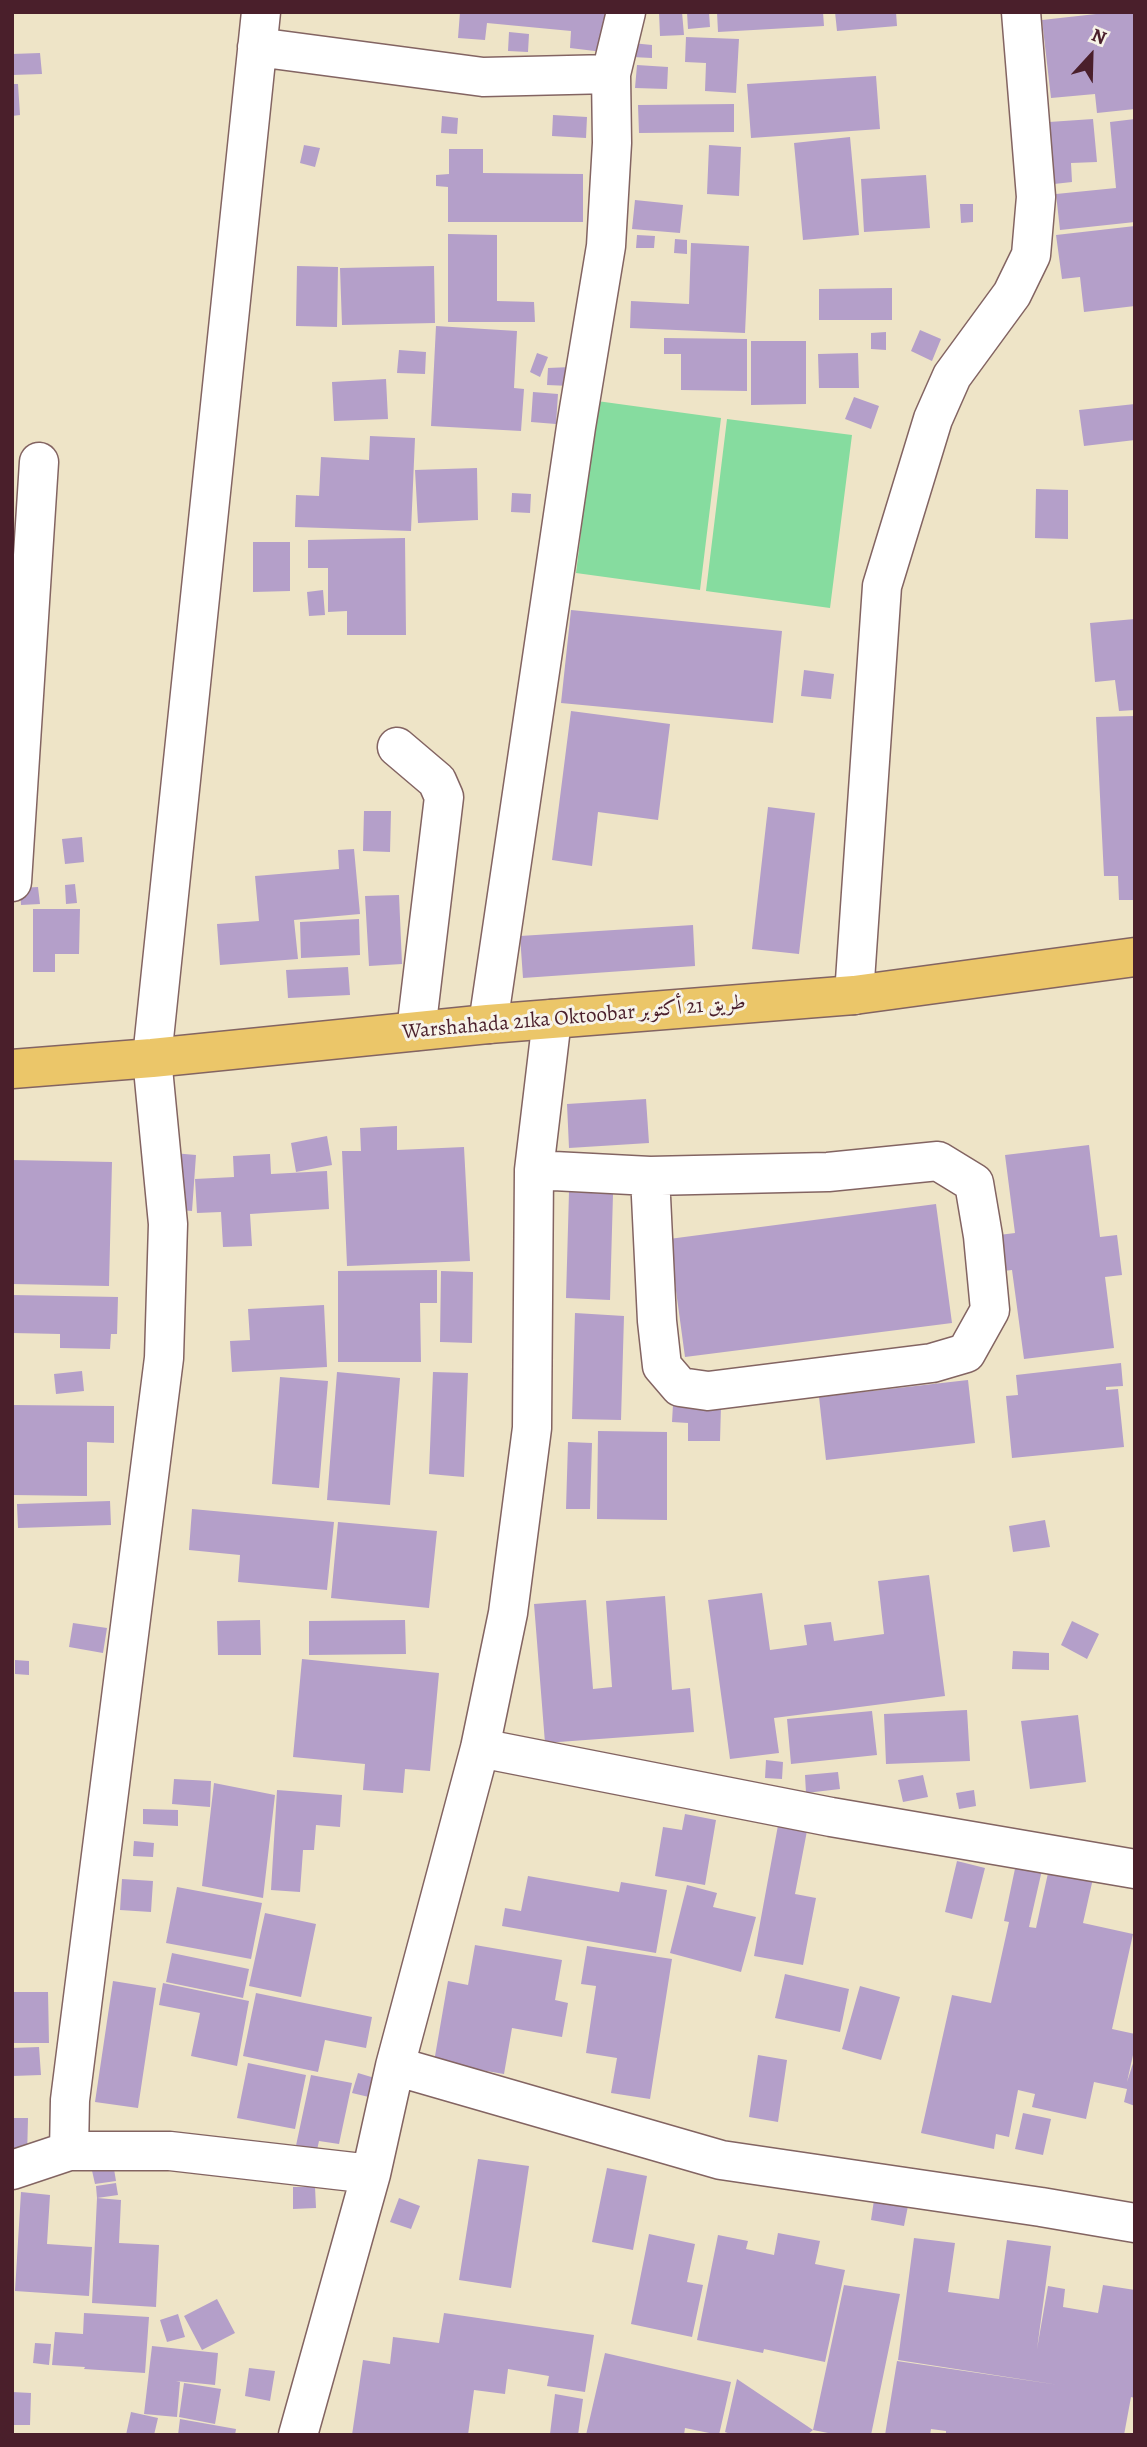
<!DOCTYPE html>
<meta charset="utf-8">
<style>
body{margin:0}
#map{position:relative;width:1147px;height:2447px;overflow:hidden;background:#eee4c7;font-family:Alegreya,serif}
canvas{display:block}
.frame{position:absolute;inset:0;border:14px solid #4a1f2b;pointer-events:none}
.north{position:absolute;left:1056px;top:21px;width:70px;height:70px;-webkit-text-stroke:5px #f7f3e8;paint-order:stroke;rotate:22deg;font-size:19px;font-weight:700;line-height:28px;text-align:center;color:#4a1f2b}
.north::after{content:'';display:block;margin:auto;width:24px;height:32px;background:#4a1f2b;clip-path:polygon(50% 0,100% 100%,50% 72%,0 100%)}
</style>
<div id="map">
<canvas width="1147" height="2447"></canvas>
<div class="frame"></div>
<div class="north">N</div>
</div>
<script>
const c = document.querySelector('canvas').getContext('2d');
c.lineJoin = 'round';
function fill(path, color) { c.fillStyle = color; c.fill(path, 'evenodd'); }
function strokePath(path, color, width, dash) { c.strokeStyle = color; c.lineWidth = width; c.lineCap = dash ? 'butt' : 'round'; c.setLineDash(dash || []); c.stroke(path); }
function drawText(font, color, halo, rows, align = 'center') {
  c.font = font + ' Alegreya,Amiri,serif'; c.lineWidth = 6; c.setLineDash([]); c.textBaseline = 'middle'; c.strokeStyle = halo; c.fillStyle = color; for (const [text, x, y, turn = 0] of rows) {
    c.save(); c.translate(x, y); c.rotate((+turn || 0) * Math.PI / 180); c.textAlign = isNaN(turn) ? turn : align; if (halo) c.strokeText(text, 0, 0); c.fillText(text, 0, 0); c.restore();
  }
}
fill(new Path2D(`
 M597,401l124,17 -21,172 -124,-17z
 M727,419l125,16 -22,173 -124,-17z`), '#86dc9f');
fill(new Path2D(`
 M460,12h147l-4,40 -33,-4 1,-17 -84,-8 -2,17 -27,-2z
 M659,12h23l2,23 -24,1z
 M687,12h22l1,15 -22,2z
 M717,12h106l1,14 -106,6z
 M835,12h61l1,14 -60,5z
 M1114,12h21v97l-38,4 -2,-19 -44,4 -9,-78z
 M509,32l20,2 -1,18 -20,-1z
 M686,37l53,2 -3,54 -31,-2 1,-28 -21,-1z
 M632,43l20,2v13l-20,-1z
 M40,53l2,21 -30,1v-21z
 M637,65l31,2 -1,22 -32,-1z
 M876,76l4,53 -129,9 -4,-54z
 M12,84h6l2,31 -8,1z
 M734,104v28l-95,1 -1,-28z
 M553,115l34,2 -1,21 -34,-2z
 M442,116l16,2 -1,16 -16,-1z
 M1093,119l4,43 -26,1 1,19 -18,2 -5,-62z
 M1135,119v103l-75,8 -4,-36 60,-6 -6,-66z
 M850,137l9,98 -56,5 -9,-97z
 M304,145l16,3 -5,19 -15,-4z
 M709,145l32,2 -2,49 -32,-2z
 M449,149h34v24l100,1v48h-135v-35l-12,-1v-11l13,-1z
 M926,175l4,53 -66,4 -3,-53z
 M635,200l48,5 -3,28 -48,-4z
 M960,204h13v18l-12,1z
 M1135,226v80l-51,6 -4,-35 -18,2 -6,-44z
 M448,234l49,1v66l37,1 1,20h-87z
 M637,235l18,1 -1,12h-18z
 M675,239l12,1v14l-13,-1z
 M691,243l58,3 -4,87 -115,-5 1,-27 58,3z
 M297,266l41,1 -1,60 -41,-1z
 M434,266l1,57 -93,2 -2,-57z
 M892,288v32h-73v-31z
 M436,326l81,5 -3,57 10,1 -3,42 -90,-5z
 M920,330l21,9 -9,22 -21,-10z
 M886,332v18l-15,-1v-16z
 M664,338l83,1v52l-66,-1v-36h-17z
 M751,341h55v63l-55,1z
 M399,350l27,2 -1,22 -28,-1z
 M537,353l11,4 -8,20 -10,-5z
 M858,353l1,35h-40l-1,-34z
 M571,367l-1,19 -23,-1 1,-17z
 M386,379l2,40 -54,2 -2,-39z
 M533,392l25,2 -2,30 -25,-2z
 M854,397l25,9 -8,23 -26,-10z
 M1135,404v36l-51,6 -5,-36z
 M370,436l45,2 -4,93 -116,-4 1,-32 23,1 2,-39 48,3z
 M477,468l1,52 -60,3 -3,-53z
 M1036,489l32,1v49l-33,-1z
 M512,493l19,1 -1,19 -19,-1z
 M405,538l1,97h-59v-24l-19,1v-44h-20v-28z
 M253,542h37v49l-37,1z
 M323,590l2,25 -16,1 -2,-24z
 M571,610l211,21 -9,92 -212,-20z
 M1135,619v91l-16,1 -4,-31 -20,2 -5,-59z
 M804,670l30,4 -3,25 -30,-3z
 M571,711l99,13 -12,96 -60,-8 -6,54 -40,-6z
 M1135,716v184h-16l-1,-24h-14l-8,-159z
 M768,807l47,6 -16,141 -47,-5z
 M364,811h27l-1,41 -27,-1z
 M82,837l2,25 -19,2 -3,-25z
 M354,849l6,65 -66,6 4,39 -78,6 -3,-41 42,-3 -4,-45 84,-7 -1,-19z
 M75,884l2,19 -11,1 -1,-19z
 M38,887l2,17 -19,1 -1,-17z
 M399,895l3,69 -33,2 -4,-70z
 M33,909h47l-1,45h-24v18h-22z
 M359,919l1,36 -59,3 -1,-36z
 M693,925l2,41 -172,12 -3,-42z
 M348,967l2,28 -62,3 -2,-28z
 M646,1099l3,44 -80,5 -2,-44z
 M397,1126v24l67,-3 6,114 -123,5 -5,-115h19l-1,-23z
 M327,1136l5,29 -36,7 -5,-29z
 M1089,1145l11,92 17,-2 5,40 -17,2 9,71 -90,11 -12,-89 -9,1 -4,-36 16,-2 -10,-78z
 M173,1153l23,2 -4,56 -23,-2z
 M270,1154l1,20 56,-3 2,38 -79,5 2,32 -29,1 -2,-35 -24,1 -2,-34 39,-2 -1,-21z
 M12,1160l100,2 -3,124 -97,-2z
 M569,1192l44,2 -3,106 -44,-2z
 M936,1204l16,119 -267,34 -16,-118z
 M437,1270v33h-17l1,59h-83v-91z
 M441,1271l32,1 -1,71 -32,-1z
 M12,1295l106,2 -1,37h-6l-1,15 -50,-1v-14l-48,-1z
 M324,1305l3,62 -95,5 -2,-31 20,-1 -2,-31z
 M575,1313l49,3 -3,104 -49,-1z
 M1121,1363l2,23 -17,1v3l12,-1 6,58 -112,11 -6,-62 12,-1 -2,-20z
 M82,1371l2,20 -28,3 -2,-20z
 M337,1372l63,6 -10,127 -63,-5z
 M433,1372l35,1 -4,104 -35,-3z
 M280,1377l48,4 -9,107 -47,-4z
 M968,1380l7,63 -149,17 -7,-63z
 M673,1404l48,2 -1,35h-32v-18l-16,-1z
 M12,1405l102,1v37l-27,-1v54l-75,-1z
 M598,1431l69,1v88l-70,-1z
 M568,1442l24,1 -2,66h-24z
 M110,1501l1,24 -93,3 -1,-24z
 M192,1509l142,13 -7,68 -89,-8 2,-27 -51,-5z
 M1045,1520l5,27 -37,5 -4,-26z
 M338,1522l99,9 -8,77 -98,-10z
 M929,1575l16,121 -171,22 5,35 -49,6 -22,-159 54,-7 8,57 37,-5 -3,-20 27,-3 3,19 50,-7 -6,-53z
 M665,1596l7,94 18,-2 4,44 -149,11 -11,-139 52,-4 7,89 19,-2 -6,-86z
 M260,1620l1,35h-43l-1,-34z
 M405,1620l1,34 -97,1v-34z
 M1072,1621l27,13 -12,25 -26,-14z
 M73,1623l34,5 -4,25 -34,-6z
 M1013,1651l36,2v17l-37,-1z
 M302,1659l137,14 -9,98 -25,-2 -2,24 -40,-3 2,-26 -72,-7z
 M15,1660l14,1v14l-14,-1z
 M967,1710l3,51 -84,3 -2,-50z
 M872,1711l5,44 -86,9 -4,-45z
 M1078,1715l8,67 -56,7 -9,-68z
 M766,1760l17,2 -1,17 -17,-1z
 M838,1772l2,17 -34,4 -1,-18z
 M923,1775l5,22 -25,5 -5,-22z
 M174,1779l37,2 -1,26 -38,-3z
 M214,1783l61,12 -12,103 -61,-12z
 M277,1790l65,5 -2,32 -24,-2 -2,25h-11l-3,42 -29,-2z
 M974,1790l2,16 -17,3 -3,-16z
 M143,1809l35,1v16l-35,-2z
 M781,1809l29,6 -15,79 21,4 -13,67 -49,-9z
 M685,1814l31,6 -11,65 -50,-9 8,-49 19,3z
 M134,1841l20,2 -1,14 -20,-1z
 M957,1861l28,7 -13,51 -27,-7z
 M1016,1864l26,6 -13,57 7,1 14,-64 44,10 -11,49 50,11 -21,95 23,5v12l-8,36 8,-25v49l-11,-4 3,-13 -33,-7 -8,37 -54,-12 3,-13 -17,-4 -9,47 -13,-3 -2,15 -73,-16 31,-138 39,8 18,-81 -5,-1z
 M528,1876l91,16 2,-10 46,8 -11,63 -154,-27 3,-18 16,3z
 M122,1879l31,2 -2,31 -31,-2z
 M687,1885l30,8 -4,14 43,10 -15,55 -71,-19z
 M177,1887l85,16 -11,56 -85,-16z
 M265,1913l51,11 -15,73 -52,-11z
 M475,1945l87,15 -7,40 13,3 -6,34 -50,-9 -8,46 -70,-12 14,-81 20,4z
 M587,1946l85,13 -22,140 -39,-6 6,-35 -31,-5 10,-67 -15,-2z
 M172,1953l77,16 -6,29 -77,-16z
 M785,1974l64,15 -9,43 -65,-14z
 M113,1981l43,7 -18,120 -43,-6z
 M163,1983l86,18 -12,65 -46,-10 9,-43 -41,-8z
 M860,1986l40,11 -19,63 -39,-11z
 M12,1992h36l1,51h-37z
 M256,1993l116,24 -6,31 -41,-8 -7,32 -75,-16z
 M39,2047l2,28 -29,1v-28z
 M758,2055l29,5 -9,62 -29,-5z
 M248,2063l58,12 -11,54 -58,-11z
 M358,2073l20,6 -5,19 -21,-5z
 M311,2075l41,8 -13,61 -20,-3 -4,18 -21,-4z
 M1023,2113l28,6 -8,36 -28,-6z
 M12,2118h16l-1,39 -15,-1z
 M478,2159l51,7 -18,122 -52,-8z
 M113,2163l3,18 -21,3 -4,-18z
 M607,2168l40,8 -14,74 -41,-8z
 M116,2183l2,12 -21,3 -1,-12z
 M293,2187h22l1,21 -23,1z
 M21,2192l29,3 -3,49 45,3 -3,49 -74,-5z
 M97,2198l24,2 -2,43 40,2 -3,62 -64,-4z
 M399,2198l21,8 -9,23 -21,-7z
 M874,2200l34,6 -4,20 -33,-6z
 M778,2233l42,8 -5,23 30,6 -20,92 -61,-13 -1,4 -66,-13 21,-105 30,6 -2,8 28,6z
 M649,2234l46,10 -8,38 16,3 -11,52 -61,-13z
 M914,2238l41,5 -7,49 51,7 8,-59 44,6 -14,103 11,-63 17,3 -2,18 35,6 5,-28 32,5v108l-4,-1 -7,38h-178v-4l-15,-2 -1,6h-45l12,-74 162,24 -161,-25z
 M844,2285l56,9 -29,141h-33l-25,-5z
 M217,2299l18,34 -33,17 -18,-34z
 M84,2313l65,4 -4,56 -61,-4 1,-2 -33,-2 3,-33 28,2z
 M444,2313l150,22 -9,57 -38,-6 2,-10 -41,-7 -3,25 -31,-4 -6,45h-116l11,-75 27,4 3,-27 46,6z
 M178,2314l7,23 -18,5 -7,-22z
 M35,2343l16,1 -2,21 -16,-2z
 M152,2346l66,7 -3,32 -39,-4 4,1 -3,35 -33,-3z
 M605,2353l126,29 -12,53 -34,-7 -1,7h-98z
 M249,2368l26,3 -5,30 -25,-5z
 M737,2379l76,51 -6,5h-74l-8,-3z
 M184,2383l37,6 -6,35 -36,-7z
 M12,2392l19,1 -1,32h-18z
 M555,2394l28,5 -5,36 -28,-1z
 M131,2412l27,6 -4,17h-28z
 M180,2419l56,10 -1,6h-57z`), '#b49fc9');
const minor = new Path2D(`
 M257,47l226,30 128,-3
 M397,747l40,34 7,16 -28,234
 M12,882l27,-420
 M854,995l28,-409 51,-167 19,-43 60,-82 19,-39 5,-58 -15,-185
 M488,1024l88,-597 30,-181 6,-103 -1,-69 15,-62
 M534,1170l116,6 178,-4 110,-11 36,22 9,53 7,74 -24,43 -34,10 -224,28 -28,-4 -18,-21 -5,-45 -7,-145
 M480,1748l351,69 304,52
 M395,2066l326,94 320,47 94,16
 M69,2151l1,-51 94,-742 4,-134 -16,-166 109,-1046
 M12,2170l57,-19h101l201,23
 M298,2435l73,-261 24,-108 85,-318 28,-135 24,-185 2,-258 18,-151`);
const major = new Path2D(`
 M12,1069l140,-11 336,-34 366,-29 281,-38`);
strokePath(minor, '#836462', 41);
strokePath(major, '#836462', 41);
strokePath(minor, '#fff', 38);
strokePath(major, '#ebc669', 38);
drawText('21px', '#4a1f2b', '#f7f3e8', [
 ["Warshahada 21ka Oktoobar طريق 21 أكتوبر",574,1018,-5]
]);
</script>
